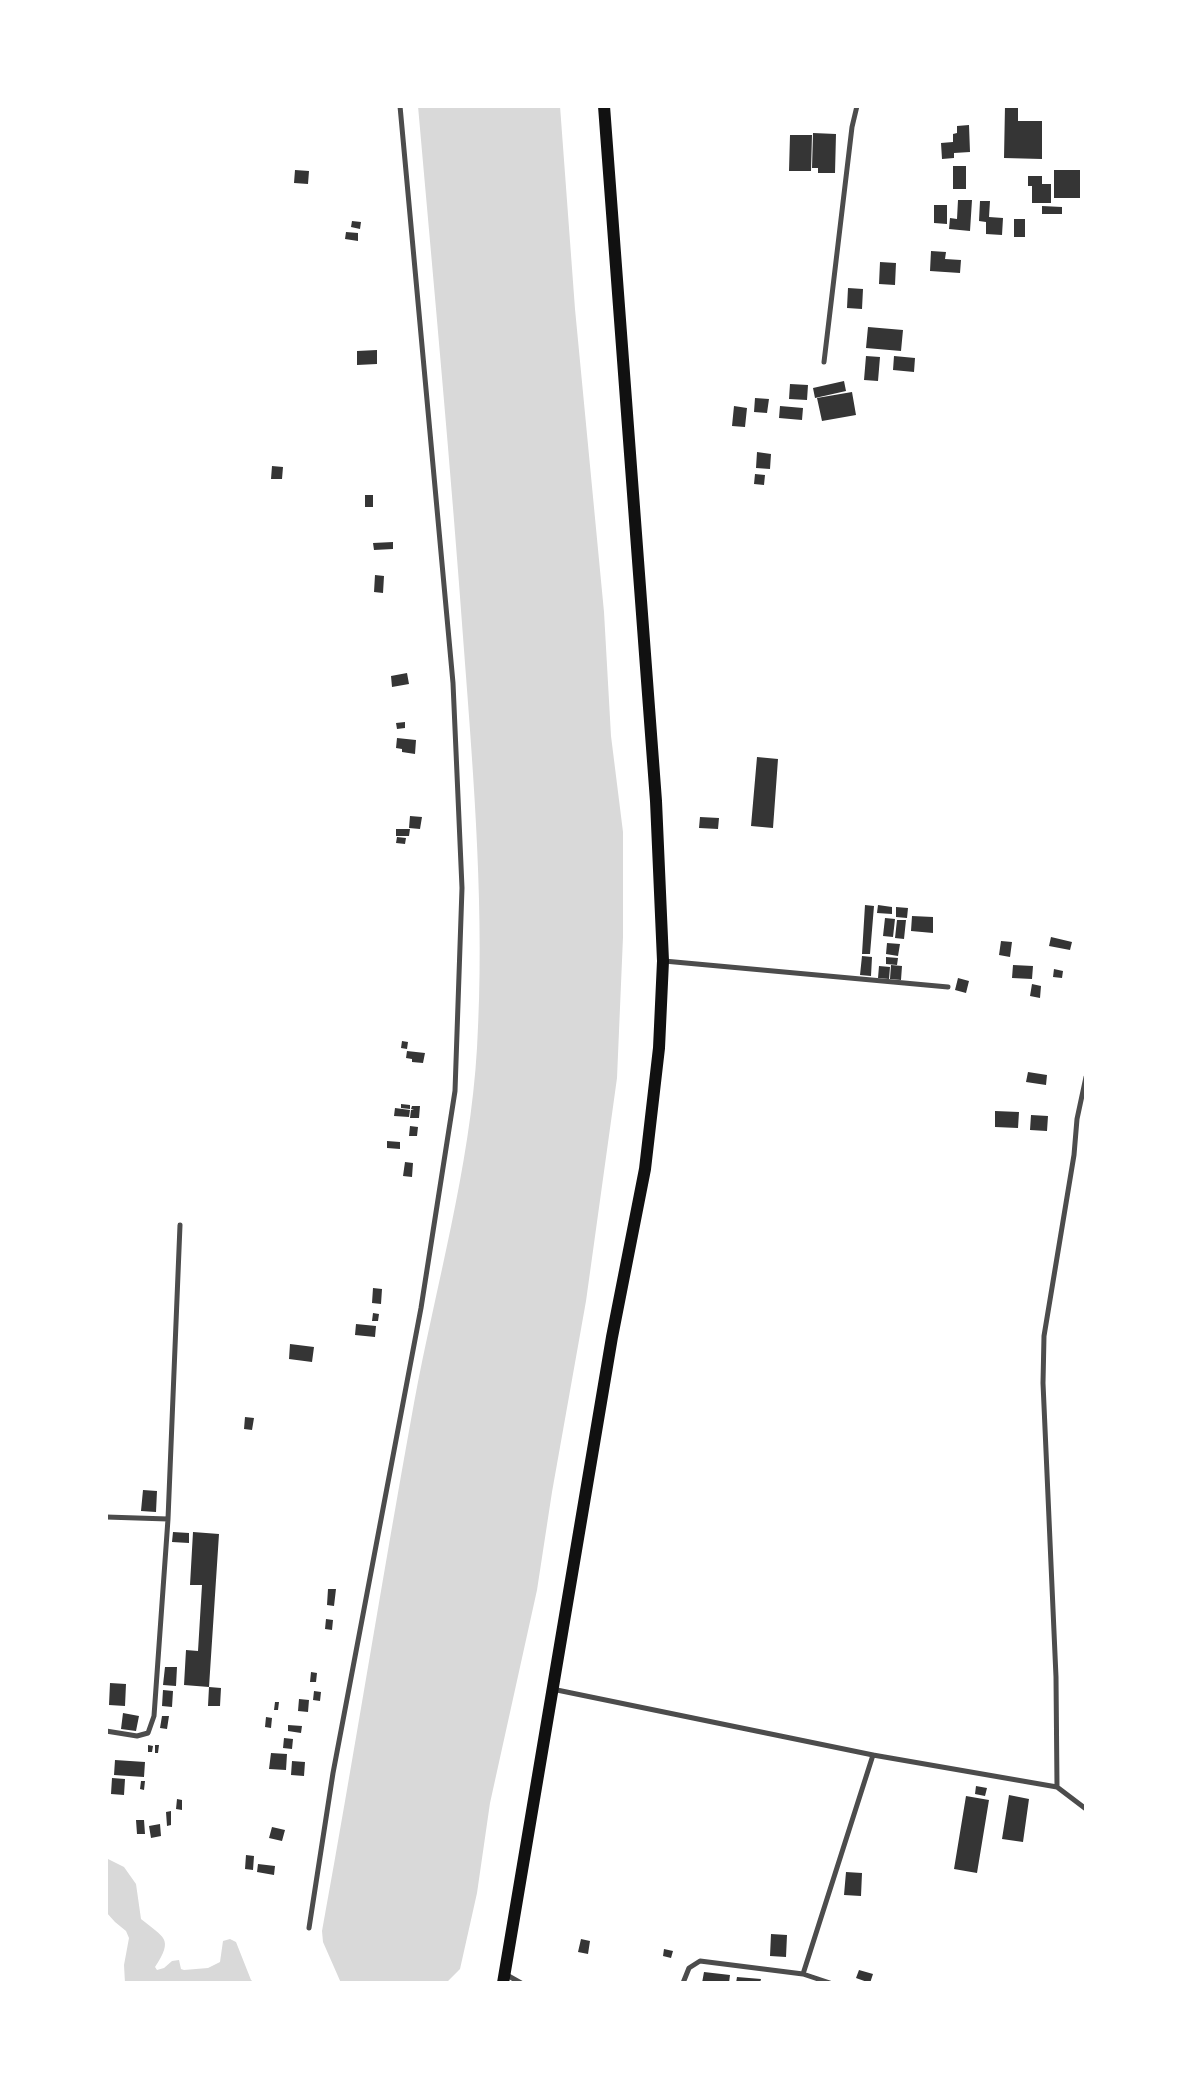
<!DOCTYPE html>
<style>
body{margin:0}
#map{position:relative;width:1192px;height:2089px;overflow:hidden;background:#fff;font-family:"PT Sans",sans-serif}
canvas{display:block}
.frame{position:absolute;inset:0;border:108px solid #fff;pointer-events:none}
</style>
<div id="map">
<canvas width="1192" height="2089"></canvas>
<div class="frame"></div>
</div>
<script>
const c = document.querySelector('canvas').getContext('2d');
c.lineJoin = 'round';
function fill(path, color) { c.fillStyle = color; c.fill(path, 'evenodd'); }
function strokePath(path, color, width, dash) { c.strokeStyle = color; c.lineWidth = width; c.lineCap = dash ? 'butt' : 'round'; c.setLineDash(dash || []); c.stroke(path); }
fill(new Path2D(`
 M418,106h142l15,203 29,303 7,124 12,96v105l-6,141 -31,223 -34,191 -15,98 -47,213 -13,90 -17,76 -14,14h-105l-18,-41 -1,-11c32,-176 60,-352 92,-528 22,-118 56,-235 63,-355 8,-133 -3,-266 -13,-398 -13,-181 -30,-362 -46,-544z
 M106,1858l18,9 12,17 5,35c23,19 33,19 14,48l2,3 7,-2 8,-7 7,-1 2,9 3,1 24,-2 12,-6 3,-21 7,-2 6,3 15,38 4,3h-130l-1,-18 5,-27 -3,-7 -11,-9 -9,-10z`), '#d9d9d9');
fill(new Path2D(`
 M1005,106l13,1v14h24v38l-38,-1z
 M969,125l1,27 -16,1v5l-12,1 -1,-16 12,-1v-8l4,-1v-7z
 M813,133l23,1 -1,39h-17v-5h-6z
 M790,135h22l-1,36h-22z
 M953,166h13v23h-13z
 M295,170l14,1 -1,13 -14,-1z
 M1054,170h26v28h-26z
 M1028,176h14v8h9v19h-19v-17h-4z
 M958,200h14l-2,31 -21,-2 1,-11 7,1z
 M980,201h10l-1,16 14,1 -1,17 -16,-1v-12l-7,-1z
 M934,205h13v19l-13,-1z
 M1042,206l20,1v7h-20z
 M1014,219h11v18h-11z
 M352,221l9,1 -1,7 -9,-2z
 M346,232l12,1v8l-13,-2z
 M931,251l15,1 -1,7 16,1 -1,13 -30,-2z
 M880,262l16,1 -1,22 -16,-1z
 M848,288l15,1 -1,20 -15,-1z
 M868,327l35,3 -2,21 -35,-3z
 M377,350v14l-20,1v-14z
 M866,356l14,1 -2,24 -14,-1z
 M894,356l21,2 -1,14 -21,-2z
 M844,381l2,10 -31,7 -2,-10z
 M790,384l18,1 -1,15 -18,-1z
 M852,392l4,23 -34,6 -5,-23z
 M755,398l14,1 -2,14 -13,-1z
 M734,406l13,2 -2,19 -13,-1z
 M780,406l23,2 -1,12 -23,-2z
 M757,452l14,2 -1,15 -14,-1z
 M272,466l11,1 -1,12h-11z
 M755,474l10,1 -1,10 -10,-1z
 M365,495h8v12h-8z
 M393,542v7l-19,1 -1,-7z
 M375,575l9,1 -1,17 -9,-1z
 M407,673l2,11 -17,3 -1,-11z
 M405,722v6l-8,1 -1,-6z
 M397,738l19,2 -1,14 -13,-2v-3l-6,-1z
 M757,757l21,2 -5,69 -22,-2z
 M410,816l12,1 -2,12 -11,-1z
 M700,817l19,1 -1,11 -19,-1z
 M396,829h14l-1,7h-13z
 M397,837l9,1 -1,6 -9,-1z
 M865,905l9,1 -4,48h-8z
 M878,905l14,2v7l-15,-1z
 M896,907l12,1 -1,10 -11,-1z
 M912,916l21,1v16l-22,-2z
 M885,918l10,1 -2,18 -10,-1z
 M897,920h9l-2,19 -9,-1z
 M1051,937l21,5 -2,8 -21,-4z
 M1001,941l11,1 -2,15 -11,-2z
 M887,943l13,1 -2,12 -12,-2z
 M862,956l10,1 -1,19 -11,-1z
 M886,957l12,1 -1,7 -11,-1z
 M891,965l11,1 -1,14 -11,-1z
 M1013,965l20,1 -1,13 -20,-1z
 M879,966l11,1 -1,12 -11,-1z
 M1054,969l9,2 -1,7 -9,-1z
 M958,978l11,3 -3,12 -11,-3z
 M1032,984l9,2 -1,12 -10,-2z
 M402,1041l6,1 -1,7 -6,-1z
 M407,1051l18,2 -2,10 -11,-1v-3l-6,-1z
 M1028,1072l19,3 -1,10 -20,-3z
 M401,1104l9,1v4l-9,-1z
 M412,1106h8l-1,12h-9l1,-8h3l-3,-1z
 M395,1108l15,2 -1,7 -15,-1z
 M995,1111l24,1 -1,16 -23,-1z
 M1031,1115l17,1 -1,15 -17,-1z
 M410,1126l8,1 -1,9h-8z
 M387,1141l13,1v7l-13,-1z
 M405,1162l8,1 -1,14 -9,-1z
 M373,1288l9,1 -1,15 -9,-1z
 M373,1313l6,1 -1,7h-6z
 M356,1324l20,2 -1,11 -20,-2z
 M290,1344l24,3 -2,15 -23,-3z
 M245,1417l9,1 -2,12 -8,-1z
 M143,1490l14,1 -1,21 -15,-1z
 M173,1532l16,1v10l-17,-1z
 M193,1532l26,2 -10,153 -25,-2 2,-35 12,1 4,-66h-12z
 M328,1589h8l-2,17 -7,-1z
 M326,1619l7,1 -1,10 -7,-1z
 M165,1667h12l-1,19 -13,-1z
 M311,1672l6,1 -1,9h-6z
 M110,1683l16,1 -1,22 -16,-1z
 M209,1687l12,1 -1,18h-12z
 M163,1690l10,1 -1,16 -10,-1z
 M314,1691l7,1 -1,9 -7,-1z
 M299,1699l10,1 -1,12 -10,-1z
 M275,1702h4l-1,8h-4z
 M123,1713l16,3 -3,15 -15,-2z
 M162,1716h7l-2,13 -7,-1z
 M266,1717l6,1 -1,10 -6,-1z
 M288,1725l14,1 -1,7 -13,-2z
 M284,1738l9,1 -1,10 -9,-1z
 M148,1745l5,1 -1,6h-4z
 M155,1745h4l-1,8h-3z
 M271,1753l16,1 -1,16 -17,-1z
 M115,1760l30,2 -1,15 -30,-2z
 M292,1761l13,1 -1,14 -13,-1z
 M112,1778l13,1 -1,16 -13,-1z
 M141,1781h4l-1,9 -4,-1z
 M976,1786l11,2 -2,8 -10,-2z
 M1009,1795l20,4 -6,43 -21,-3z
 M966,1796l23,4 -12,73 -23,-4z
 M177,1799l5,1v10l-6,-1z
 M171,1811v14l-4,1 -1,-14z
 M136,1820h8l1,14h-8z
 M160,1824l1,12 -10,2 -2,-12z
 M272,1827l13,3 -3,11 -13,-3z
 M246,1855l8,1 -1,14 -8,-1z
 M258,1864l17,2 -1,9 -17,-3z
 M846,1872l16,1 -1,23 -17,-1z
 M771,1934l16,1 -1,22 -16,-1z
 M581,1939l9,2 -2,13 -10,-2z
 M664,1949l9,2 -2,7 -8,-2z
 M859,1970l14,4 -3,9 -14,-5z
 M704,1972l26,3 -1,8h-27z
 M737,1977l24,2 -1,4h-24z`), '#353535');
strokePath(new Path2D(`
 M824,362l28,-235 5,-21
 M664,961l284,26
 M106,1517l62,2 12,-294
 M552,1689l321,66 184,32 29,22
 M106,1731l31,5 11,-3 6,-17 14,-197
 M1057,1787l-1,-110 -13,-294 1,-47 30,-181 3,-36 9,-42
 M309,1928l24,-155 88,-465 34,-217 7,-203 -9,-205 -53,-577
 M505,1974l16,9
 M803,1974l70,-219
 M683,1983l6,-15 11,-7 103,13 27,9`), '#4c4c4c', 5);
strokePath(new Path2D(`
 M503,1983l109,-646 33,-168 14,-121 4,-87 -7,-160 -52,-695`), '#111', 12);
</script>
